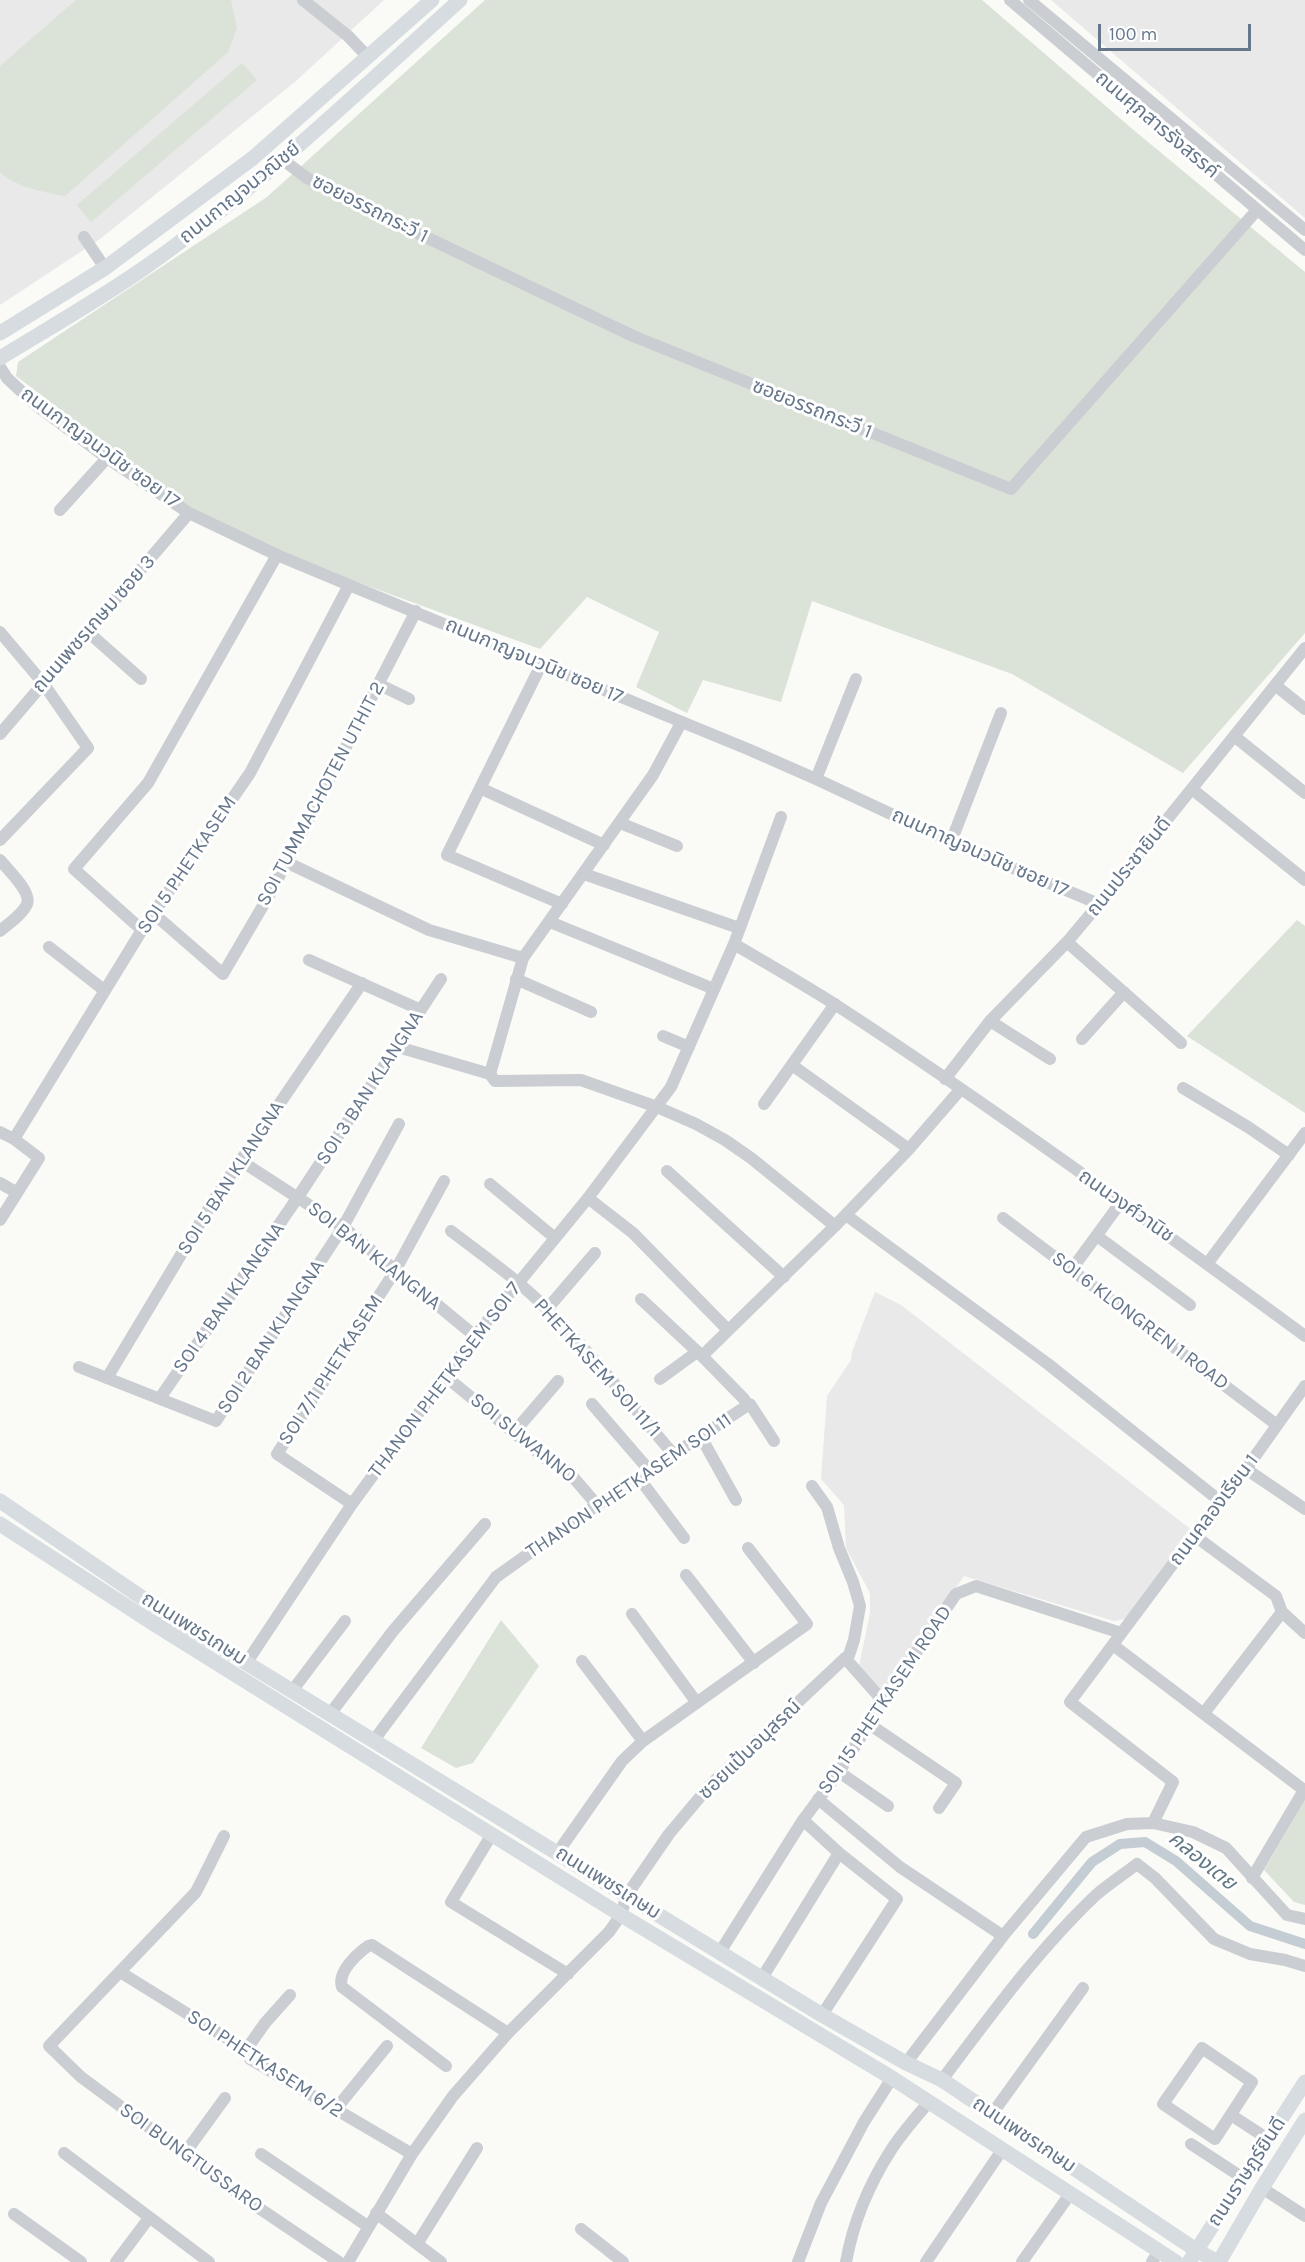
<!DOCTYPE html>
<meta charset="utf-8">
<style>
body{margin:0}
#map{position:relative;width:1305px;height:2262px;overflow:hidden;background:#fafaf7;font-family:Karla,sans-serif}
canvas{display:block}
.scale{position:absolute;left:1098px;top:24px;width:153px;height:27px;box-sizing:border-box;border:3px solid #66778b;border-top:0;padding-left:8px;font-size:18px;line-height:21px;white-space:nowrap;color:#66778b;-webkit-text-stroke:4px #fff;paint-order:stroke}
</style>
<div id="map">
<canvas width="1305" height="2262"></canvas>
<div class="scale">100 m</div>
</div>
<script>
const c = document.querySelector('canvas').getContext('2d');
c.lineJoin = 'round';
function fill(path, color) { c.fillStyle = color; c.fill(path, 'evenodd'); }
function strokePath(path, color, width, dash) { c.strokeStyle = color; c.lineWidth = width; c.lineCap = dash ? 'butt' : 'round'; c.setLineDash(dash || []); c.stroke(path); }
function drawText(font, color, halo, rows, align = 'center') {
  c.font = font + ' Karla,"Noto Sans Thai",sans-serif'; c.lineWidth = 6; c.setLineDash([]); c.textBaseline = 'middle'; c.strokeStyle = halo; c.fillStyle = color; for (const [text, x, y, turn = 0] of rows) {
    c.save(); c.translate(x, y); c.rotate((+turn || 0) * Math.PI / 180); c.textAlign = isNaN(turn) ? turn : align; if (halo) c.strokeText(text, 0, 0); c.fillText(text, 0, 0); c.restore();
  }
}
fill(new Path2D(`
 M0,0h384l-88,81 -196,158 -100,66z
 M1051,0h254v218z
 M875,1292l26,13 292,226 -67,88 -12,2 -150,-45 -80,117 -25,-27 11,-53v-20l-24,-45 -2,-43 -23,-26 6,-83 24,-36 1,-8z`), '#e8e9e8');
fill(new Path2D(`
 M76,0h155l6,28 -9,24 -163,144c-22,-4 -49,-9 -65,-24v-106z
 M485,0h497l154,132 169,140v361l-122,140 -171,-99 -200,-73 -31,101 -78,-22 -16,33 -51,-26 23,-55 -72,-35 -47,52 -235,-86 -106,-48 -183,-139 2,-14 249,-165z
 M242,63l15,17 -166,142 -14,-17z
 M1297,920l8,6v187l-118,-77z
 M501,1620l38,46 -66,97 -17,5 -35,-20z
 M1305,1800v105l-11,-3 -30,-32z`), '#dbe2d8');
strokePath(new Path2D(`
 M1033,1934l59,-72 28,-18 25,-2 31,19 74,65 55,18`), '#c3cdd3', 10);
strokePath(new Path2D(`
 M303,0l45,36 20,21
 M1010,0l295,250
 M1029,0l276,230
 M283,160l24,18 81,41 245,117 378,153 246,-279
 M84,237l21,31
 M0,367l7,11 30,28 70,52 82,55 88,42 72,30 401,165 66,29 135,63 148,62
 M60,510l47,-52
 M0,632l43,51 45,65 -88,92
 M88,632l53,47
 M541,665l-94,190 115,49
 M378,684l31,15
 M1275,685l30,24
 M0,734l189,-221
 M1234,736l71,57
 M816,779l40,-100
 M480,788l124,57
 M1192,789l113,91
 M620,823l57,23
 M951,842l50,-129
 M0,860c7,9 32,32 27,44 -4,10 -19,20 -27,27
 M286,862l143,68 94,28
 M584,874l155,54
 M154,914l69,60 48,-82 145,-281
 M550,922l164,67
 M142,930l-68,-61 74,-86 129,-228
 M1067,942l114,101
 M734,944c34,20 69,40 102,61 160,104 315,218 469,331
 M49,947l55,43
 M309,960l112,50
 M516,979l75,33
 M990,1021l60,38
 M663,1036l26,11
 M1082,1039l42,-47
 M398,1047l92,27 5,7 86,-1 76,27 39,17 29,16 26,18 84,68
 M792,1065l117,84
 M490,1074l33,-116 130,-183 28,-52
 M945,1079l45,-58 77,-79 32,-38 206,-256
 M1183,1088l65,39 41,28
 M764,1104l71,-100
 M0,1132l14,7 25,19 -39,62
 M14,1139l128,-209 108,-157 99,-188
 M241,1161l102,66 132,109
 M667,1171l117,106
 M0,1183l16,9
 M490,1184l65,54
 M588,1198l45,35 95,97
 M846,1215l202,149 172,137
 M1003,1218l274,207
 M451,1231c33,25 67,49 96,78 46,46 85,97 127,146
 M1097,1236l93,69
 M1207,1264l98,-131
 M1072,1269l49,-67
 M641,1299l61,57
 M547,1309l48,-56
 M79,1367l137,54 127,-194 56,-103
 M445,1376l106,87 16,7 30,35
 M107,1378l108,-180 147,-215
 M660,1379l37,-27
 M160,1398l138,-201 143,-218
 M592,1404l57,66
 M750,1404l24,37
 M515,1431l43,-50
 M701,1437l35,63
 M1246,1469l59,40
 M639,1478l45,60
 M812,1486l15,21 12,41 14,34 7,24 -6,34 -5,15 -4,3
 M352,1504l-75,-50 118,-183 49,-90
 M1195,1536l81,60 6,16 23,21
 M686,1575l68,88
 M632,1614l65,89
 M1113,1645l191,145 -52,88
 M582,1661l61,80
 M247,1662l105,-158 123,-168 113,-138 83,-111 63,-143 47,-127
 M292,1691l53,-70
 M1204,1713l78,-101
 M330,1714l63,-83 92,-107
 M869,1724l87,59 -17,25
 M374,1740l122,-163 101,-72 148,-98 2,-2 -3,-6 -42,-43 133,-130 74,-77 51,-59
 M839,1772l49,34
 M818,1799l82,68 103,69
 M803,1820l36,33 58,46 -75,116
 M1153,1823l20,-41 -103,-80 150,-201 26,-32 59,-83
 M492,1834l-41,68 117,72
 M224,1836l-28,56 -147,154 32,31 166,123 92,62
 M558,1852l64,-91 21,-20 164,-117 -59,-76
 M720,1952l83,-132 36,-48 44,-71 73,-107 20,-8 145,47
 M120,1972l126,78 4,9 162,95
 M762,1978l77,-125
 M1202,2048l50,34 -37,57 -52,-35z
 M246,2050l19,-27 25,-28
 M906,2063l97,-127 83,-99 41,-13 26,-1 40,9 33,16 61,67 18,4
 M446,2066l-104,-79c-5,-15 15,-33 26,-41l4,-1 136,88
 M942,2080c48,-64 96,-130 154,-185 13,-11 28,-21 41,-31l18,14 59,61 36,15 35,6 20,6
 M335,2110l52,-64
 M992,2114l91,-126
 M1231,2115l37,24
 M1191,2144l52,34
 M64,2153l145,109
 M185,2153l40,-55
 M261,2154l108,73
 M1262,2188l43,28
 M376,2213l65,49
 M14,2214l67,48
 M581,2229l42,33
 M417,2244l60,-96
 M116,2262l33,-44
 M348,2262l64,-108 41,-58 55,-63 101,-101 12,-17 6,-20 42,-61 42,-50 134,-126 38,43
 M798,2262l23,-59 43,-81 28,-44
 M846,2262c7,-39 24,-79 45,-112 11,-17 25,-33 38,-48
 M926,2262l76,-112
 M1022,2262l48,-68
 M1152,2262l7,-11`), '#cacdd1', 12);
strokePath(new Path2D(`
 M0,333l105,-65 148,-110 179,-158
 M0,358c49,-30 100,-59 147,-92 112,-79 211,-174 313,-266
 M0,1501l163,111 659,403 84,48 36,17 254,170 22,12
 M0,1524l154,100 149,93 318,198 271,163 284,184
 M1189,2262l116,-180
 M1219,2262l43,-74 43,-68`), '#d6dce0', 15);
drawText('20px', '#66778b', '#fff', [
 ["ถนนศุภสารรังสรรค์",1157,125,40],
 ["ถนนกาญจนวณิชย์",240,193,-39],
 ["ซอยอรรถกระวี 1",370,209,27],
 ["ซอยอรรถกระวี 1",812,409,22],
 ["ถนนกาญจนวนิช ซอย 17",100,448,36],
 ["ถนนเพชรเกษม ซอย 3",94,624,-49],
 ["ถนนกาญจนวนิช ซอย 17",534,661,23],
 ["SOI TUMMACHOTEN UTHIT 2",321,794,-62],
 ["ถนนกาญจนวนิช ซอย 17",980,853,24],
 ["SOI 5 PHETKASEM",187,865,-56],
 ["ถนนประชายินดี",1129,867,-51],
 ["SOI 3 BAN KLANGNA",370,1088,-57],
 ["SOI 5 BAN KLANGNA",231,1178,-57],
 ["ถนนวงศ์วานิช",1126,1206,35],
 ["SOI BAN KLANGNA",374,1256,38],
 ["SOI 4 BAN KLANGNA",229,1298,-55],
 ["SOI 6 KLONGREN 1 ROAD",1140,1321,37],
 ["SOI 2 BAN KLANGNA",271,1337,-57],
 ["PHETKASEM SOI 11/1",597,1368,48],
 ["SOI 7/1 PHETKASEM",331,1370,-57],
 ["THANON PHETKASEM SOI 7",445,1380,-53],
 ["SOI SUWANNO",523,1438,39],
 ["THANON PHETKASEM SOI 11",629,1486,-34],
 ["ถนนคลองเรียน 1",1214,1510,-53],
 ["ถนนเพชรเกษม",194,1629,32],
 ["SOI 15 PHETKASEM ROAD",885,1700,-56],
 ["ซอยแป้นอนุสรณ์",750,1750,-44],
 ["ถนนเพชรเกษม",608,1883,32],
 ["SOI PHETKASEM 6/2",265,2064,33],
 ["ถนนเพชรเกษม",1024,2135,34],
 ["SOI BUNGTUSSARO",191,2158,36],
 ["ถนนราษฎร์ยินดี",1247,2172,-57]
]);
drawText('italic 21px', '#627986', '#fff', [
 ["คลองเตย",1202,1861,39]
]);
</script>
